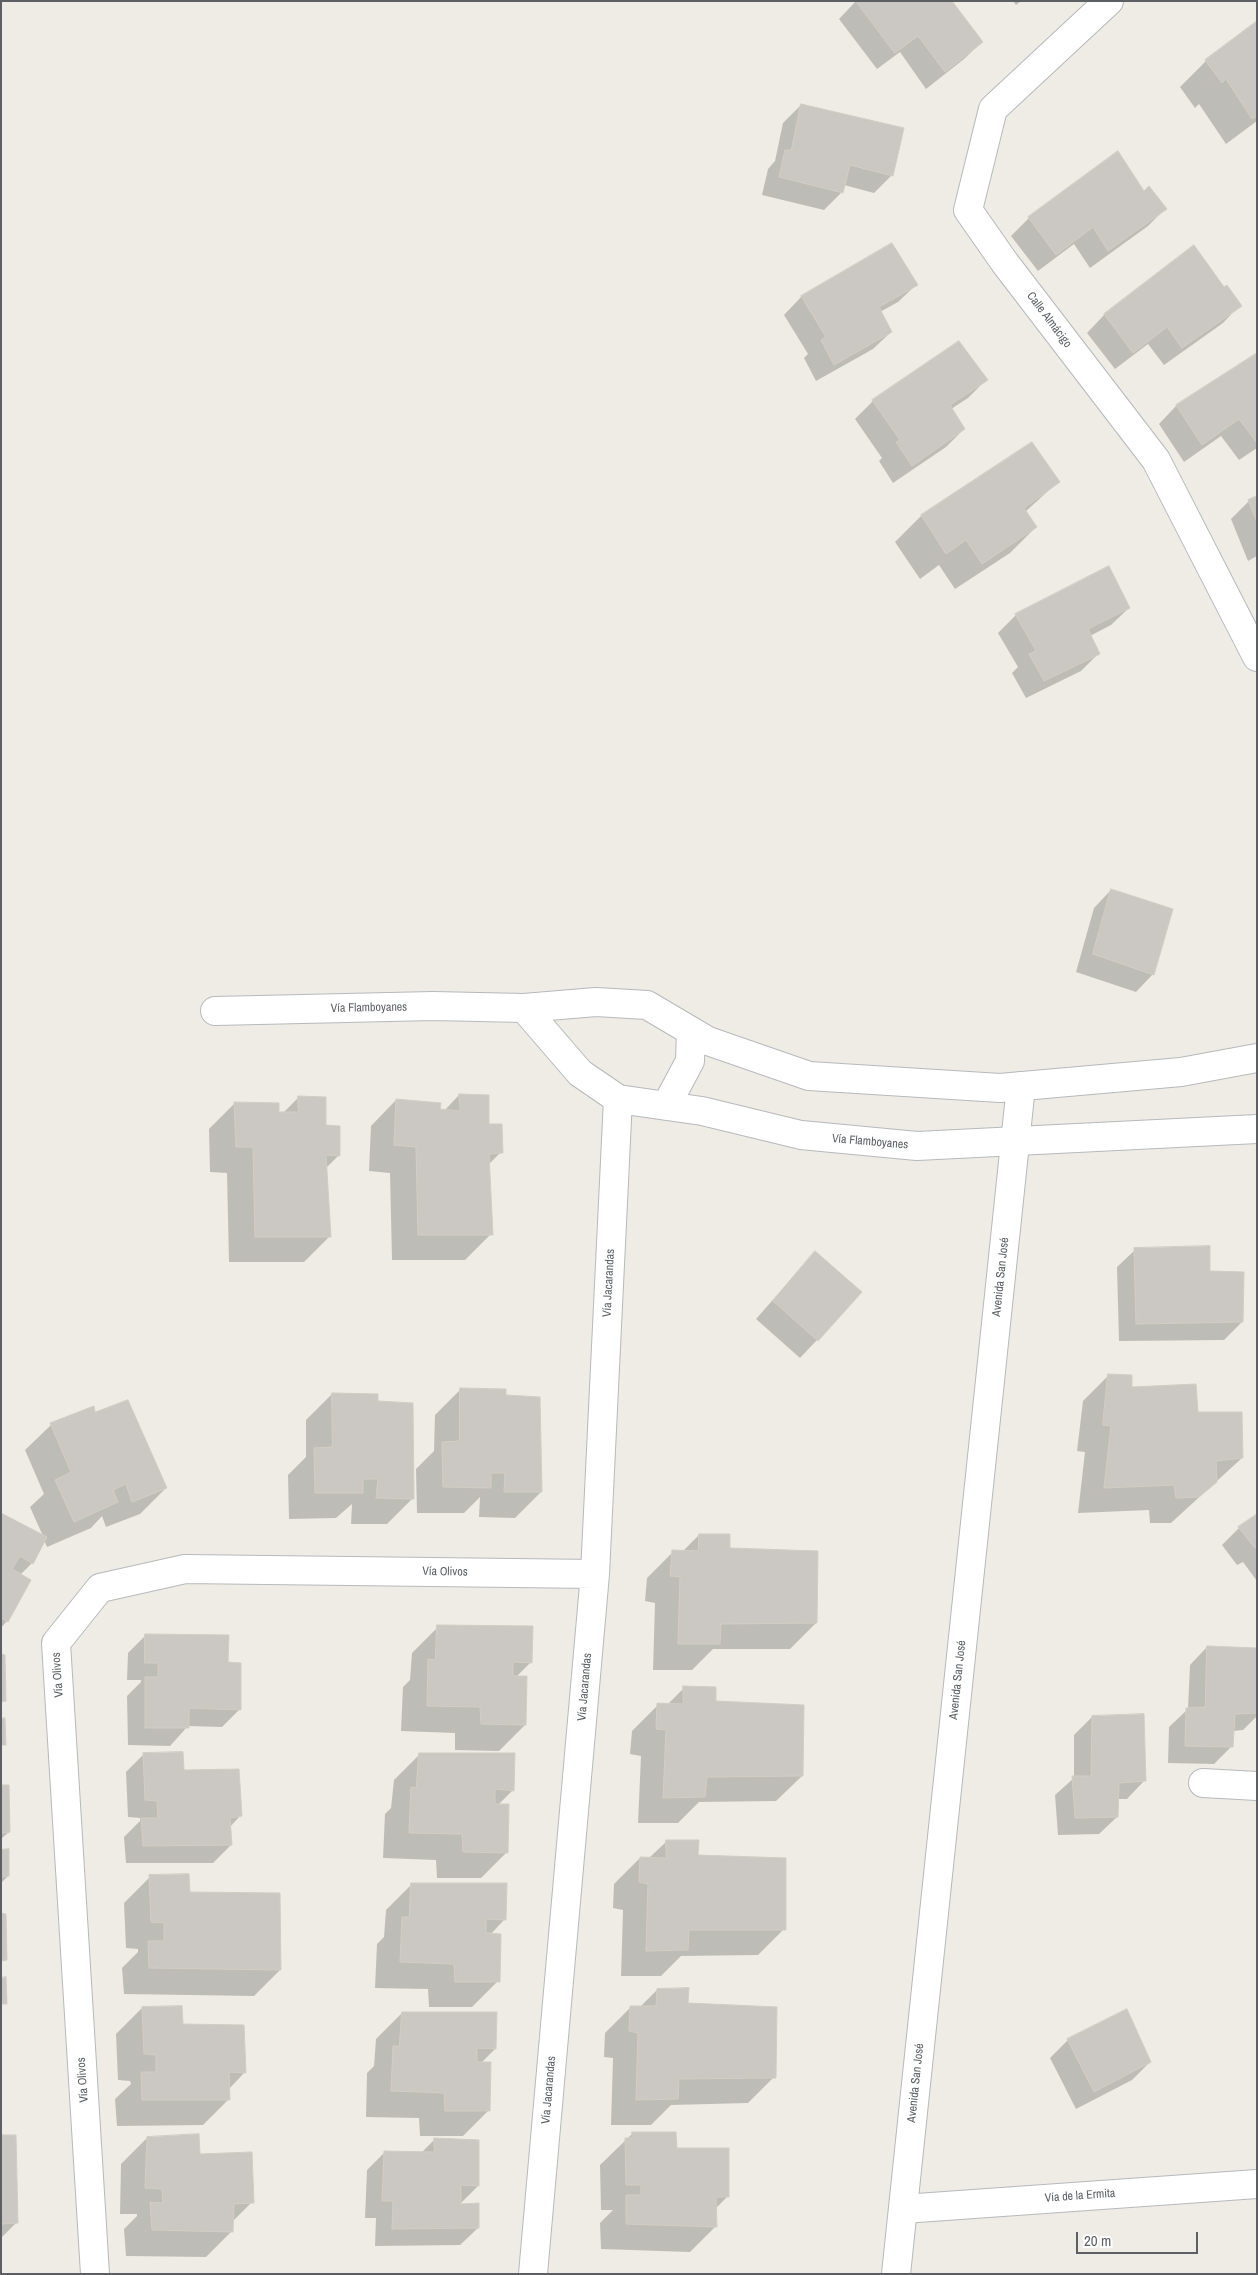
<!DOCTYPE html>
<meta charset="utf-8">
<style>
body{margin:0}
#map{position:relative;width:1258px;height:2275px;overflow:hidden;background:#eeece4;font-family:"Archivo Narrow",sans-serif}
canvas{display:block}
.frame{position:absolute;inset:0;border:2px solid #5c5f64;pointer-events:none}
.scale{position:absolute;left:1076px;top:2232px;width:122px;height:22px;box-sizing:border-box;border:2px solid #5c5f64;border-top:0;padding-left:6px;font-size:15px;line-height:18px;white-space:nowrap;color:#5c5f64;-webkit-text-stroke:4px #fff;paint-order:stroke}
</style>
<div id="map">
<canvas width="1258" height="2275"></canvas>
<div class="frame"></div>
<div class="scale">20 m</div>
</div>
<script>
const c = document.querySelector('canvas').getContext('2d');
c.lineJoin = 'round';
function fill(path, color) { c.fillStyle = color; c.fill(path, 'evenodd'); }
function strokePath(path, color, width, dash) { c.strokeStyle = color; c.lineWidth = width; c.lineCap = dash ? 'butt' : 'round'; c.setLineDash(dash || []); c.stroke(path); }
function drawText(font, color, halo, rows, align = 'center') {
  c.font = font + ' "Archivo Narrow",sans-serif'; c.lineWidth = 4; c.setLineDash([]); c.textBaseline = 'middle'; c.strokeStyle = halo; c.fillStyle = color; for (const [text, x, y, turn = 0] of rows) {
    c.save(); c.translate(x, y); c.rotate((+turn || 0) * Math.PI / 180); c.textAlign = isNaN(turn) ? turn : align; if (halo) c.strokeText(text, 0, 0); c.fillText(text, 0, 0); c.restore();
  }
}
fill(new Path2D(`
 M856,1l126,41 -18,17 -38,30 -26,-37 -23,17 -38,-50z
 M1013,1h8l-5,4z
 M1257,23v98l-31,23 -27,-40 -4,4 -15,-21 26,-26z
 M801,105l91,70 -18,18 -30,-8 -2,7 -18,18 -62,-15 6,-26 7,-8 8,-38z
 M1144,193l21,16 -17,17 -58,42 -16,-24 -36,27 -27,-35 18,-18z
 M892,245l24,40 -18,17 -18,10 11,20 -18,17 -57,32 -12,-23 4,-4 -24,-39 17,-18z
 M1193,247l31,42 16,16 -17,18 -59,42 -16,-21 -33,25 -28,-36 17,-18z
 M959,343l27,37 -18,18 -17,11 13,20 -18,18 -53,36 -14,-22 3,-3 -27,-39 18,-18z
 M1257,355v93l-18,12 -18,-24 -37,26 -25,-38 17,-18z
 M1032,444l26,38 -33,30 11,15 -26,26 -55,36 -16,-24 -19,14 -25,-37 26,-26z
 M1257,497v59l-9,5 -17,-42 18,-18z
 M1129,608l-18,17 -21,11 9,17 -18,18 -55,27 -14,-25 6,-6 -20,-34 18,-18z
 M1111,890l42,84 -17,18 -60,-20 18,-64z
 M459,1095l29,30 13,27 -13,13 3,69 -26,26h-73l-2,-87 -21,-2 2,-45 25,-26 48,11z
 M299,1097l26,30 14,28 -14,14 5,67 -26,26h-75l-2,-89 -17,-1 -1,-43 26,-26 47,11z
 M1135,1250l107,72 -18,18 -105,1 -2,-74z
 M815,1252l2,88 -17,18 -44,-39z
 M1109,1375l22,13 66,25 45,45 -71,65h-21l-1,-13 -71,3 7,-61 -8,-1 6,-50z
 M461,1389l43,7 37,96 -26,26 -36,-1 1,-20 -16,16h-47l-1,-44 18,-18 1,-36z
 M332,1394l45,8 36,96 -26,26h-36l1,-20 -16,14 -47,1 -1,-44 18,-18v-37z
 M51,1425l115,63 -26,26 -34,13 -4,-11 -11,12 -44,19 -3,-7 -12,23 -12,12 -13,46 -6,7v-114l42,22 -13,-29 14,-13 -19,-44z
 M1257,1516v65l-14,-19 -6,3 -15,-20 17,-17z
 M699,1535l30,14 87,74 -26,26h-77l-21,21h-39l2,-67 -10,-2 2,-23 26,-26h9z
 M438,1627l92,36 -14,14 9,48 -26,26 -44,-1v-17l-54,-2 2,-44 7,-7 2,-27z
 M146,1635l80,29 14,45 -18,18 -34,-1 -18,20 -42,-1 -1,-49 14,-14v-2h-14l1,-27z
 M1207,1647l50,2v67l-14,14 -10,1 -1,15 -18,18 -46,-1 1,-36 19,-18 2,-44z
 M684,1688l31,14 87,74 -26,25 -77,1 -21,21h-40l3,-67 -11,-2 2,-23 26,-26h9z
 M1092,1717l52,64 -17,18h-9l-1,18 -18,17 -41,1 -3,-40 19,-17v-43z
 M144,1754l39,17 57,45 -10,11 1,18 -18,18h-87l-2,-26 16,-16v-3l-12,-1 -2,-45z
 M420,1754l93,36 -15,15 9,47 -26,26h-44l-1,-18 -53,-2 2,-44 6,-6 3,-28z
 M1,1787l8,45 -8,7z
 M667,1841l117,88 -26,26 -77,1 -20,20h-40l2,-66 -10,-2 1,-24 26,-26h9z
 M1,1851l7,25 -7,7z
 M150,1877l39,16 91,77 -26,26 -130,-2 -2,-26 16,-16v-3l-12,-1 -2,-45z
 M412,1884h94l-2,36 -14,15 8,46 -26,26h-43l-1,-18 -53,-1 2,-44 7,-7 2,-27z
 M657,1990l30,14 87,73 -26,26 -77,2 -20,20h-40l2,-67 -9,-1 1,-24 26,-26h9z
 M142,2008l40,18 63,46 -16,17v10l-26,26 -86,1 -2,-27 16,-15 -1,-3 -12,-1 -2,-46z
 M402,2013l93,36 -14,14 8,47 -26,26h-43l-1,-18 -53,-1 1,-44 7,-7 2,-27z
 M1068,2040l82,22 -18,18 -56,29 -26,-51z
 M633,2133l43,17 51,47 -12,12 1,17 -26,26 -89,-3 -1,-26 13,-13h-12l-1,-45z
 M1,2136l15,87 -15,15z
 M147,2138l52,17 53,47 -20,20v9l-26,26 -80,-1 -2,-27 13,-13v-2h-17l1,-50z
 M435,2139l43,47 -19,19 19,23 -18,17 -85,1 1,-28h-11l2,-48 18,-18 36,1z`), '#0003');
const building = new Path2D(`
 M856,1h96l31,41 -38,30 -27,-36 -23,17z
 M1257,21v95l-5,3 -26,-40 -4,4 -17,-23z
 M801,104l103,24 -11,48 -43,-11 -7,28 -64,-16 6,-27h6z
 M1118,151l26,40 5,-5 18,23 -59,42 -15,-24 -37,28 -28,-38z
 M892,243l26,42 -39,22 13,25 -58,33 -13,-25 5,-3 -25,-41z
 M1194,245l30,42 3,-2 15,21 -60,42 -15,-21 -34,26 -29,-39z
 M959,341l29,39 -38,25 15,24 -53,37 -16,-24 4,-2 -28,-40z
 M1257,353v90l-18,-24 -37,26 -26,-40z
 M1032,442l28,40 -36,26 13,19 -55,37 -16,-24 -20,14 -25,-39z
 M1257,496v26l-9,-22z
 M1109,566l21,42 -42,21 12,25 -56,27 -15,-27 7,-3 -21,-37z
 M1111,889l62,20 -19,66 -61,-21z
 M459,1094l30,1v29h13l1,29 -14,1 4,81h-75l-2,-88 -22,-2 2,-46 45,4 -1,6 20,2z
 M298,1096l28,1v28l14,1v30l-14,-1 5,82h-76l-2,-90h-17l-2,-45 45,1v9h19z
 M1210,1246v25l34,1 -1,50 -107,2 -2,-76z
 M815,1251l47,41 -44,49 -45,-40z
 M1108,1374l24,1v12l64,-3 2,28h44l1,46 -27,3 1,21 -18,15 -23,1 -2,-13 -70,3 7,-62 -8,-1z
 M460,1388l46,1v6l34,2 2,95h-38l1,-19h-14v15l-48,-1 -1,-45 17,-1z
 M332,1393l46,1v7l35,2 1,96 -38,-1 2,-19h-15v14h-48l-1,-45 18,-1z
 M128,1400l39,88 -35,14 -6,-18 -13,6 5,12 -44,20 -19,-42 16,-8 -21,-49 44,-17 1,6z
 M1,1513l46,24 -14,27 -13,-8 -8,13 19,11 -23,42 -7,-4z
 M1257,1514v33l-2,1 -17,-21z
 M699,1534h31v14l88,3 -1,72 -96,1 -1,20h-42l2,-67 -10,-1 2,-26 26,1z
 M437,1625l96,1 -1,37 -19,-1v14h14l-1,49 -45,-1 -1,-17 -53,-1 1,-47 7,1z
 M145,1634l84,1 -1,27 13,1v47l-52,-2v20h-44v-51h13v-14h-13z
 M1207,1646l50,2v65l-22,1 -2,33 -48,-1 1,-38 19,-1z
 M1,1654l4,1 1,46 -5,1z
 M683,1686l33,1v14l88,4 -1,71 -96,1 -2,20 -42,1 3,-68 -10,-1 1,-26 26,1z
 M1144,1714l2,67 -27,2 -1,34 -43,1 -3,-42h19l1,-60z
 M5,1718l1,27h-5v-26z
 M183,1752l1,18 55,-1 3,47 -12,2 2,27 -89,1 -2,-28h17l-1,-17 -12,-1 -2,-47z
 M419,1753h96l-1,38 -19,-2v15h14l-1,49 -45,-1 -1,-18 -53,-1 2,-46 5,1z
 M1,1785h8l1,47 -9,1z
 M666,1840h33l-1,15 88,3v72h-97l-1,20 -42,1 2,-67 -9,-2 1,-25 26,1z
 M9,1849v27l-8,1v-27z
 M189,1874l1,18 90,1 1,77 -132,-2 -1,-27h16v-18l-13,-1 -2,-47z
 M411,1883h96l-1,37 -20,-1v14l15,1 -1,48h-45l-1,-18 -54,-2 2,-45h7z
 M1,1913l5,1 1,46 -6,1z
 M6,1977l1,27h-6v-26z
 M689,1988l-1,15 89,4 -1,71 -97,1 -1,20 -42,1 2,-67 -9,-2 1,-25h26l1,-17z
 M182,2006l1,18 61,1 2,48 -17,-1 1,28h-88l-1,-28h15v-17l-12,-1 -2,-47z
 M1127,2009l24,53 -57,30 -27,-53z
 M402,2012h95l-1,37 -19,-1v14h14l-1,49h-45l-1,-18 -53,-2 2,-45h6z
 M632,2132h44l1,16h52v49h-13l1,30 -91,-3v-29h15v-10h-15l-1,-47h7z
 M199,2134l1,20 52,-2 2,51 -20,1 -1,28 -81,-2 -2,-28 13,1 -1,-14 -17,-1 2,-51z
 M1,2135h15l2,88 -17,1z
 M434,2138l45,2v46l-18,-1v19l18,-1v25l-87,1 1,-28h-11l2,-50 50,1z`);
fill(building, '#cbc8c3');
strokePath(building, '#d2cdc3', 1);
const street = new Path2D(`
 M1109,1l-116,108 -25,101 37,53 151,197 101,197
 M524,1008l56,65 38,26 84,12 99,24 116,11 340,-17
 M215,1011l218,-5 91,2 72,-6 51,3 61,36 101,35 191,12 181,-16 76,-14
 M666,1106l24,-45 1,-30
 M1203,1783l54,3
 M903,2209l354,-25
 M95,2274l-39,-631 44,-55 85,-19 410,5
 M533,2274l62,-700 23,-475`);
const secondary = new Path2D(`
 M896,2274l125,-1188`);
strokePath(street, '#b6b9bd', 30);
strokePath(secondary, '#b5b8bd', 30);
strokePath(street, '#fff', 28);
strokePath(secondary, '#fff', 28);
drawText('12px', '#5c5f64', '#fff', [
 ["Calle Almácigo",1049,320,53],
 ["Vía Flamboyanes",369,1008,-1],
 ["Vía Flamboyanes",870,1142,5],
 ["Avenida San José",1001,1277,-84],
 ["Vía Jacarandas",609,1283,-87],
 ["Vía Olivos",445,1572,1],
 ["Vía Olivos",58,1675,-94],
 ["Avenida San José",958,1680,-84],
 ["Vía Jacarandas",585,1687,-85],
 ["Vía Olivos",83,2080,-94],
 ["Avenida San José",916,2083,-84],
 ["Vía Jacarandas",549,2090,-85],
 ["Vía de la Ermita",1080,2196,-4]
]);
</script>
